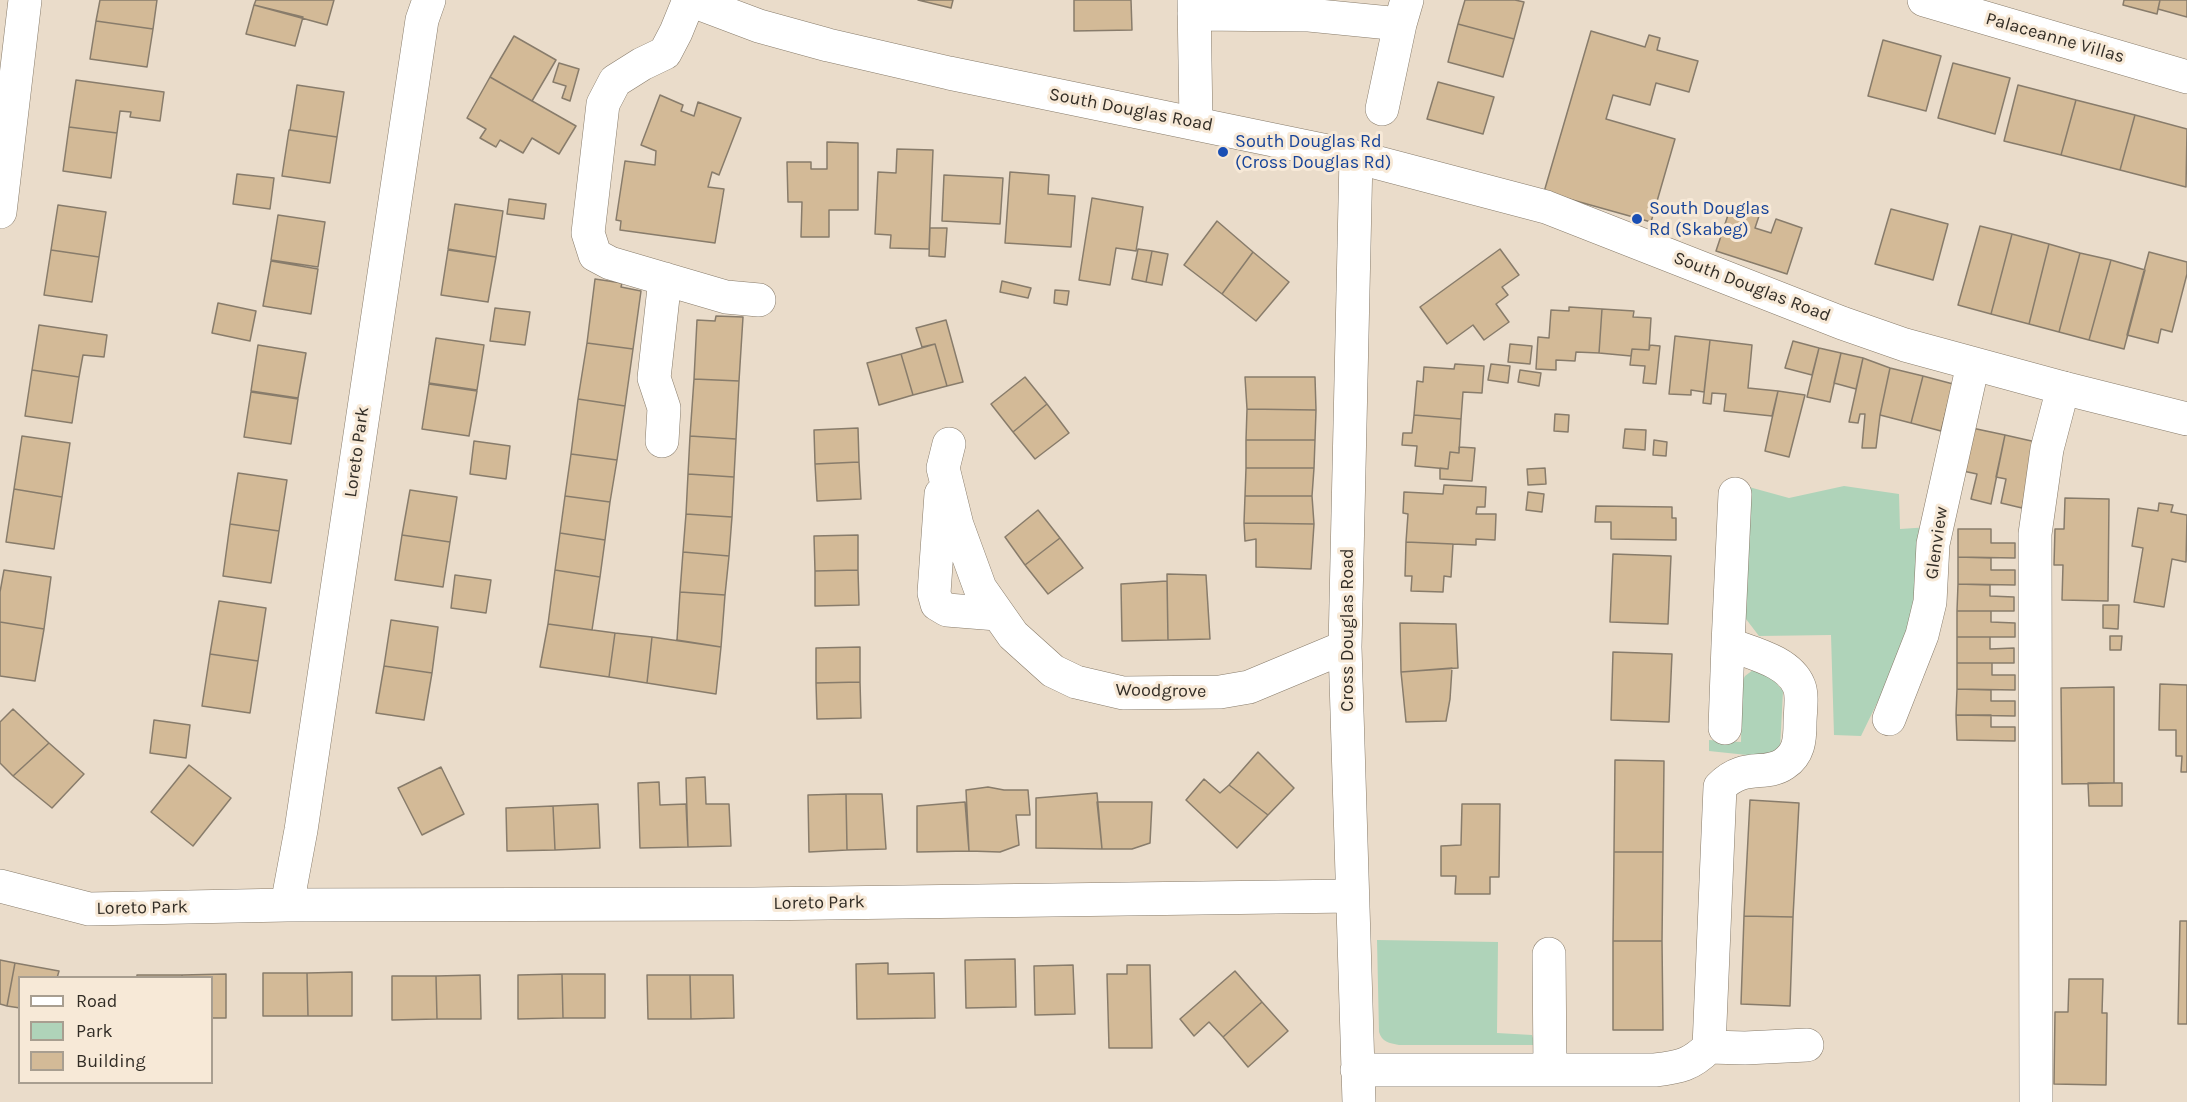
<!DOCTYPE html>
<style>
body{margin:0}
#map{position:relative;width:2187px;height:1102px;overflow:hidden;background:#eadcca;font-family:Karla,sans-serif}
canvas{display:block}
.legend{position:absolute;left:18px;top:976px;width:195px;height:108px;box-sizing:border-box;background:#f7e9d7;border:2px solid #a89e90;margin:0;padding:8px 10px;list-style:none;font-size:18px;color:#322d26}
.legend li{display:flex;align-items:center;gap:12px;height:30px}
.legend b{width:30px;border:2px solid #a89e90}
</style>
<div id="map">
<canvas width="2187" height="1102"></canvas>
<ul class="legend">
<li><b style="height:8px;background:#fff"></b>Road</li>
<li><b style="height:16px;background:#afd3b9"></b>Park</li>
<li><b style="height:16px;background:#d3ba97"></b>Building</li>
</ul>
</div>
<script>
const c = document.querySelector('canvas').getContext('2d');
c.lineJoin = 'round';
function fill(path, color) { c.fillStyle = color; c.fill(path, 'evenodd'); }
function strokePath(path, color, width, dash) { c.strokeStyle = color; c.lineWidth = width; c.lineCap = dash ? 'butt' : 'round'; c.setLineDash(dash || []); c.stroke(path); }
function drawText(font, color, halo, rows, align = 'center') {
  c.font = font + ' Karla,sans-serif'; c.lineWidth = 6; c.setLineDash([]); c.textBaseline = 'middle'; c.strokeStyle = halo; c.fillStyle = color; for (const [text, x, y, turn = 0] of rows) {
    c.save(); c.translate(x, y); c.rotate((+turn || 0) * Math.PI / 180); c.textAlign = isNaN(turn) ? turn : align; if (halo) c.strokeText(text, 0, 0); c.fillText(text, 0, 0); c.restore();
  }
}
fill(new Path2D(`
 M1844,486l55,8 1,35 30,-2 -21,110 -48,99 -27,-1 -3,-100 -72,1 -13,-17 -3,-13 6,-119 40,11z
 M1753,670h12l18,21 -3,58 -14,8 -57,-6v-11l32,2 1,-60 3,-6z
 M1377,940l121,2 -1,91 35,2 3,10h-136c-10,-2 -17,-3 -20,-13z`), '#afd3b9');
const building = new Path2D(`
 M100,0h57l-4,29 -57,-8z
 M256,0h78l-7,25 -73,-20z
 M918,0h35l-2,8z
 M1074,0h57l1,30 -58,1z
 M1465,0h50l9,2 -10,37 -56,-15z
 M2124,0h36l-3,14 -34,-9z
 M2160,0h27v17l-29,-8z
 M254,5l49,12 -8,29 -49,-12z
 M96,21l57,8 -6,38 -57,-8z
 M1458,24l56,15 -11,38 -55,-15z
 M1591,31l54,16 4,-12 11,3 -3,12 41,11 -9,31 -33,-9 -6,22 -37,-10 -7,24 69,20 -24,83 -107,-30z
 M514,36l42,24 -24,41 -42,-24z
 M1883,40l58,16 -15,55 -58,-15z
 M559,63l20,6 -9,32 -8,-3 4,-12 -13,-4z
 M1953,63l57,15 -15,56 -57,-16z
 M490,77l86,49 -17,28 -27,-16 -9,15 -23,-13 -4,7 -16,-9 6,-9 -19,-11z
 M76,80l88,12 -4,29 -30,-4 1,-5 -11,-1 -3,22 -48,-6z
 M1438,82l56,15 -11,37 -56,-15z
 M297,85l47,7 -7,45 -47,-7z
 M2018,85l58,15 -15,55 -57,-14z
 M660,95l23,10 -2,6 13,5 4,-14 43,16 -22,57 -7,-3 -4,15 16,2 -9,54 -95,-13 1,-9 -5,-1 9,-59 30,4 1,-14 -15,-6z
 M2076,100l59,15 -15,55 -59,-15z
 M2135,115l52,14 -1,58 -66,-17z
 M69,127l48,6 -6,45 -48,-7z
 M289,130l48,7 -7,46 -48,-7z
 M827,142l31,1v67h-29v27h-28l1,-35h-14l-1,-40h24v7h16z
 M897,149l36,1 -4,99 -39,-1 1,-13 -16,-1 3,-62 18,1z
 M1010,172l39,3 -1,19 27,2 -4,51 -66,-4z
 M237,174l37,4 -4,31 -37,-5z
 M944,175l59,3 -3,46 -58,-3z
 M1092,198l51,9 -7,44 -20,-3 -6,37 -31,-5z
 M509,199l37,5 -2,15 -37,-5z
 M1732,203l28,10 -5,15 16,5 5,-14 26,9 -15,46 -71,-23z
 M455,204l48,7 -7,46 -48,-8z
 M58,205l48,7 -7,45 -48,-7z
 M1891,209l57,15 -15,56 -58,-16z
 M278,215l47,7 -7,45 -47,-7z
 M1217,221l36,31 -31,42 -38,-29z
 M1980,226l32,8 -21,80 -33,-9z
 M930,228h17l-2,29 -16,-1z
 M2012,234l37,10 -20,80 -38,-10z
 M2049,244l31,9 -21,79 -30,-8z
 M1138,249l14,2 -6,31 -14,-3z
 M1500,249l19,26 -17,12 6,8 -12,9 13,18 -25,18 -11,-15 -26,19 -27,-37z
 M51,250l48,7 -7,45 -48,-7z
 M448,250l48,7 -8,45 -47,-7z
 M1152,251l16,3 -6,31 -16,-3z
 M1253,252l36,30 -33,39 -34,-27z
 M2149,252l38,10v12l-15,58 -11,-3 -3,14 -31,-8z
 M2080,253l31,7 -22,80 -30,-8z
 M2111,260l34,10 -21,79 -35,-9z
 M271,261l47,8 -7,45 -48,-8z
 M595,279l27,4 -1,4 20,4 -8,58 -46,-6z
 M1002,281l29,7 -3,10 -28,-6z
 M1055,290l14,1 -2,14 -13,-2z
 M218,303l38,8 -6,30 -38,-8z
 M1569,307l33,2 -3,44 -23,-1 -1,9 -19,-1v10l-20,-1 2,-32 11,1 2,-28 18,1z
 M495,308l35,4 -5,33 -35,-4z
 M1602,309l32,2 -1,6 18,1 -2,32 -17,-1 -1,7 -32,-3z
 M716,316l27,1 -4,64 -45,-2 3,-59 18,1z
 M946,320l17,62 -16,4 -12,-42 -13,3 -6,-19z
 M39,325l68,10 -3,22 -21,-2 -4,22 -47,-7z
 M1675,336l35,4 -6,52 -13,-2v5l-22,-1z
 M436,338l48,7 -7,45 -48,-7z
 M1710,340l42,5 -4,43 30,3 -6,25 -48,-5 2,-17 -14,-1 -1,11 -8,-1z
 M1793,341l26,7 -7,27 -27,-7z
 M587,343l46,6 -8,57 -47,-7z
 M935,344l12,42 -34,9 -12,-41z
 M1510,344l22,2 -2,18 -22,-2z
 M258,345l48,8 -8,45 -47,-7z
 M1650,345l10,1 -4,38 -13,-1 2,-17 -15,-1 2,-16 17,1z
 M1819,348l22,5 -11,49 -23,-5z
 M1841,353l22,5 -7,31 -22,-6z
 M901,354l12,41 -34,10 -12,-42z
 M1863,358l27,10 -10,47 -4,33h-14l3,-34h-5l-2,9 -9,-1z
 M1455,364l29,2 -2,27 -19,-1 -2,27 -47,-4 3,-34 6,1 1,-15 30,2z
 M1491,364l19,2 -2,17 -20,-3z
 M1890,368l33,8 -12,47 -31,-8z
 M32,370l47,7 -7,46 -47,-7z
 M1520,370l21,3 -2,13 -21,-4z
 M1923,376l30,8 -12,47 -30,-8z
 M1025,377l22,27 -34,28 -22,-28z
 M1245,377h70l1,33 -69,-1z
 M694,379l45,2 -3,58 -46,-3z
 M429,384l48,7 -8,45 -47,-7z
 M1778,391l27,4 -16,62 -24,-6z
 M251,392l47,7 -7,45 -47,-7z
 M578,399l47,7 -8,54 -46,-6z
 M1047,404l22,29 -34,26 -22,-27z
 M1247,409l69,1 -1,30h-69z
 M1555,414l14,1 -1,17 -14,-1z
 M1414,415l47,4 -2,34 -9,-1 -2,17 -33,-3 2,-20 -15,-1 1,-12h9z
 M858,428l1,34 -44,2 -1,-34z
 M1972,428l33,7 -14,69 -20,-5 6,-25 -14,-3z
 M1625,429l21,1 -1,20 -22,-2z
 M2005,435l31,7 -14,66 -21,-5 5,-24 -10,-2z
 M22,436l48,7 -8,54 -48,-8z
 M690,436l46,3 -2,38 -46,-3z
 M1246,440h69l-1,28h-68z
 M1654,440l13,2 -1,14 -13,-1z
 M474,441l36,5 -4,33 -36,-5z
 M1459,447l16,1 -3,33 -32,-2v-11l8,1 2,-17 9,1z
 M571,454l46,6 -7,42 -45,-6z
 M859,462l2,37 -44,2 -2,-37z
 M1246,468h68l-2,28h-67z
 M1545,468l1,16 -18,1 -1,-16z
 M238,473l49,7 -8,51 -49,-7z
 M688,474l46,3 -2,40 -46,-3z
 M1444,485l42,2 -1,20h-8l-1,7h20l-1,26 -19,-1v6l-70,-3 2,-28 -5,-1 1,-21 39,2z
 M14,489l48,8 -8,52 -48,-7z
 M410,490l47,7 -7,45 -48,-7z
 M1528,492l16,2 -2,18 -16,-2z
 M565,496l45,6 -5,38 -45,-7z
 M1245,496h67l2,28 -70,-1z
 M2065,498l44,1 -1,102 -46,-1 1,-35h-9l1,-36h9z
 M2159,503l14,2 -2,7 16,3 -1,47 -14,-3 -8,48 -30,-5 9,-54 -11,-2 6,-38 20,3z
 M1596,506l76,1v11h4v22l-65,-1v-17h-16z
 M1038,510l22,28 -35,27 -20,-28z
 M686,514l46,3 -3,39 -46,-4z
 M1244,523l70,1 -3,45 -55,-2v-28l-11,2z
 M230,524l49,7 -8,52 -48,-7z
 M1958,529h33v14h24v15l-57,-1z
 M560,533l45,7 -5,37 -45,-7z
 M402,535l48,7 -7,45 -48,-7z
 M858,535v35l-43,1 -1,-35z
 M1060,538l23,30 -35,26 -23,-29z
 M1406,542l47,2 -2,33 -7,-1 -1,16 -32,-1 1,-15h-7z
 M683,552l46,4 -4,39 -45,-3z
 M1613,554l58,2 -3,68 -58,-2z
 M1958,557l33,1v12h24v15l-57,-1z
 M4,570l47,7 -7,52 -44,-7v-30z
 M555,570l45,7 -8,53 -44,-6z
 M858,570l1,35 -44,1v-35z
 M1167,574l39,1 4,64 -42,1z
 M455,575l36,5 -5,33 -35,-5z
 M1167,581l1,59 -46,1 -1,-57z
 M1958,584l32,1v11l24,1v14h-57z
 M680,592l45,3 -4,52 -44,-7z
 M219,601l47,7 -8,53 -48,-7z
 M2103,605h16l-1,24 -15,-1z
 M1957,611h34v11l24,1v14h-58z
 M391,620l47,7 -6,46 -48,-7z
 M0,622l44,7 -9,52 -35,-5z
 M1400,623l56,1 2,44 -57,4z
 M548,624l67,9 -6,44 -69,-10z
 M615,633l37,4 -5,46 -38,-6z
 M2110,636h12l-1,14h-11z
 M652,637l69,10 -5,47 -69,-11z
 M1957,637h33v12l24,-1v15h-57z
 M860,647v35l-44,1v-35z
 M1613,652l59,2 -3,68 -58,-2z
 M210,654l48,7 -8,52 -48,-7z
 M1957,663h35v12h23v15l-58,-1z
 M384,666l48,7 -8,47 -48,-7z
 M1452,668l-2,31 -4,22 -40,1 -5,-50z
 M860,682l1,36 -44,1 -1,-36z
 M2160,684l27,1v87h-6l1,-16h-6v-26h-17z
 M2114,687v96l-52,1 -1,-96z
 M1957,689l34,1v11h24v15l-59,-1z
 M13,709l36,34 -36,33 -13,-13v-41z
 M1956,715h35v12h24v14l-58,-1z
 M154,720l36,5 -4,33 -36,-5z
 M49,743l35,31 -32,34 -39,-32z
 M1258,752l36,36 -26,27 -39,-30z
 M1615,760l49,1 -1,91h-49z
 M189,765l42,33 -38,48 -42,-34z
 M441,767l23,47 -42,21 -24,-47z
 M705,777l1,27h23l2,42 -43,1 -2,-69z
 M1204,779l16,14 9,-8 39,30 -31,33 -51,-48z
 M659,782l1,23 26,-1 2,43 -48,1 -2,-65z
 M2088,783h34v23h-33z
 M988,787l16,3h24l2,25h-14l3,30 -19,7 -31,-1 -3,-61z
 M1097,793l5,56 -66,-1v-50z
 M846,794h36l4,55 -39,1z
 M846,794l1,56 -38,2 -1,-57z
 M1750,800l49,3 -6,114 -49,-1z
 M965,802l4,49 -52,1v-46z
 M1097,802h55l-2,41 -18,6h-30z
 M598,804l2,44 -45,2 -2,-44z
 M1462,804h38l-1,73h-9v17h-35l1,-18h-15v-30l20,-1z
 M553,806l2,44 -48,1 -1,-43z
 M1614,852h49l-1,89h-49z
 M1744,916l49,1 -3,89 -49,-2z
 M2180,921h7v103h-9z
 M1613,941h49l1,89h-50z
 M1015,959l1,48 -50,1 -1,-48z
 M0,960l15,3 -8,43 -7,-2z
 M15,963l44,8 -2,7h-37v30l-13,-2z
 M888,963v11l46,-1 1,45 -78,1 -1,-55z
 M1073,965l2,49 -40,1 -1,-49z
 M1127,965h23l2,83h-43l-2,-74h20z
 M1235,971l27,31 -39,35 -14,-15 -15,14 -14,-17z
 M352,972v44h-44l-1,-43z
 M263,973h44l1,43h-45z
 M226,974v44h-14v-40h-30v-3z
 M562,974h43v44h-42z
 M562,974l1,44 -45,1v-44z
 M137,975h45v3h-45z
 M480,975l1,44h-44l-1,-43z
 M647,975h43l1,44h-43z
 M690,975h43l1,43 -43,1z
 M392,976h44l1,43 -45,1z
 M2069,979h34l-1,34h5l-1,72 -52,-1 1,-72h13z
 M1262,1002l26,29 -40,36 -25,-30z`);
fill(building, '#d3ba97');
strokePath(building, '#887c6b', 1.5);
const street = new Path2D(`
 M689,0l-13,32 -11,21 -23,11 -27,17 -12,23 -15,129 7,22 15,8 116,34 33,3
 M1194,0l2,123
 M1924,0l263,77
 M1194,14l115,1 91,9
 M1382,109l18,-85 7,-24
 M1356,157l-11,490 14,455
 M0,212l25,-212
 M662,441l2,-33 -10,-30 11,-99
 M949,444l-6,24 14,57 23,63 33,47 40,36 23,11 47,11 97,-1 29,-5 96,-40
 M941,494l-7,99 3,11 10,6 50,4
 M1889,719l33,-84 8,-33 3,-58 40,-180
 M1725,728l3,-84
 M0,886l89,23 198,-4 467,-1 598,-8
 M287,905l14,-75 121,-810 7,-20
 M1549,954l1,116
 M1709,1047l36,1 62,-3
 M1357,1070h298c25,-3 36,-5 54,-23l11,-260c24,-25 45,-10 64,-23 15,-10 16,-24 16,-41 0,-11 3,-27 -1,-37 -10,-25 -48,-33 -71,-42l7,-150
 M2036,1102l-1,-568 12,-85 16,-61`);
const secondary = new Path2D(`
 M690,0l69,26 69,19 121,28 407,84 190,50 296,116 63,22 158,43 124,31`);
strokePath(street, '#877b6a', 34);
strokePath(secondary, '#877b6a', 34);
strokePath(street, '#fff', 33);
strokePath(secondary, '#fff', 33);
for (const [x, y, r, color] of [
 [1223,152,6,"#1a4fb4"],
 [1637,219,6,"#1a4fb4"]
]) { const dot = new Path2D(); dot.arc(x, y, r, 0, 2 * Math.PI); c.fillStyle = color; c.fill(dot); strokePath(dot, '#f7e9d7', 2); }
drawText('18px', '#322d26', '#f7e9d7', [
 ["Palaceanne Villas",2055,38,16],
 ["South Douglas Road",1131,110,11],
 ["South Douglas Road",1752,287,21],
 ["Loreto Park",357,452,-82],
 ["Glenview",1937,543,-82],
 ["Cross Douglas Road",1348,630,-90],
 ["Woodgrove",1161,691,1],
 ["Loreto Park",819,903,-1],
 ["Loreto Park",142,908,-1]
]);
drawText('18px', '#164399', '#f7e9d7', [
 ["South Douglas Rd",1235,142],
 ["(Cross Douglas Rd)",1235,163],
 ["South Douglas",1649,209],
 ["Rd (Skabeg)",1649,230]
], 'left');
</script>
